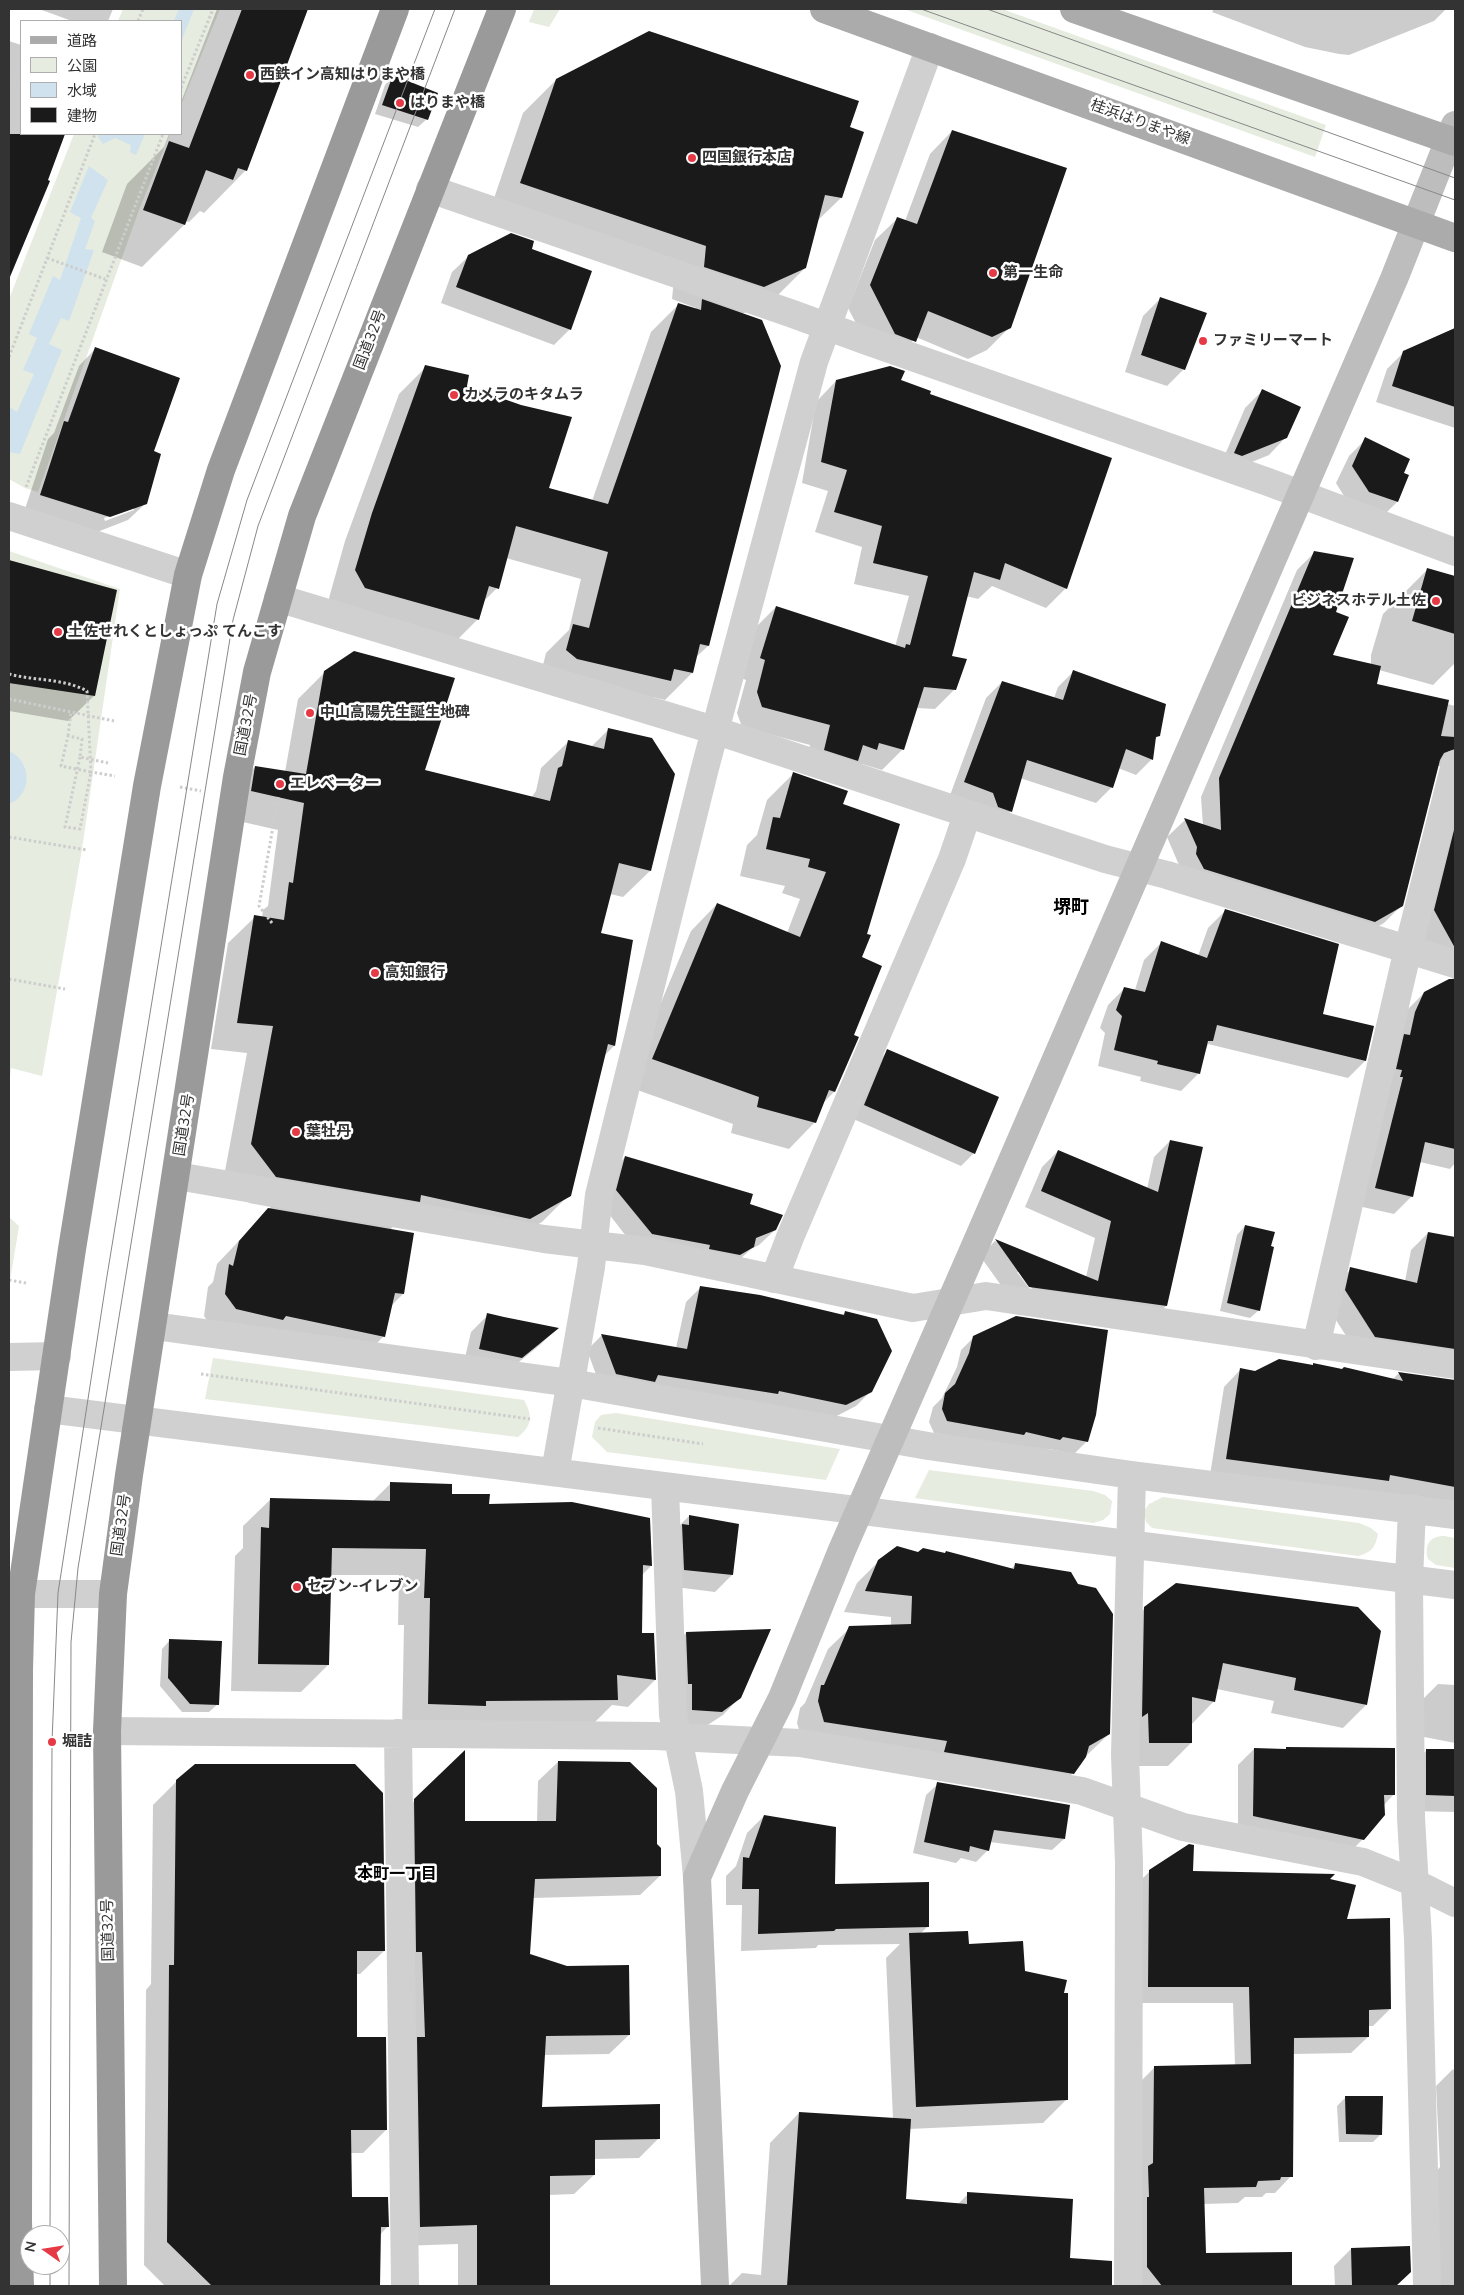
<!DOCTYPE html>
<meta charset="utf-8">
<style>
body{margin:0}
#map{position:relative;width:1464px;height:2295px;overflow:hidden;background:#fff;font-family:"Nunito Sans","Noto Sans JP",sans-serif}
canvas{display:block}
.frame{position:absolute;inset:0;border:10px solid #333;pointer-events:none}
.legend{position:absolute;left:20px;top:20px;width:162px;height:115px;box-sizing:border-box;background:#fff;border:1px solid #adadad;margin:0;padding:6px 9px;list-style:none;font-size:15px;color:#333}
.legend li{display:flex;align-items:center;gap:10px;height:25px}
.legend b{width:25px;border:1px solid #adadad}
.north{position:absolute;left:20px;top:2225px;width:50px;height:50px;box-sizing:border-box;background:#fff;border:1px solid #adadad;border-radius:50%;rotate:283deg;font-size:14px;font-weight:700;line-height:20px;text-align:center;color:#333}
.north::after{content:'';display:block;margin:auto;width:18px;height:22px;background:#e63946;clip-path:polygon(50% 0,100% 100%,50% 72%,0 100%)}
</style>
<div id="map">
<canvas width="1464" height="2295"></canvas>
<div class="frame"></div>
<ul class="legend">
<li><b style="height:6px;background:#ababab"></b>道路</li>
<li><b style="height:14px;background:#e6ecdf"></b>公園</li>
<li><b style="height:14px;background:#cfe2ee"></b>水域</li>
<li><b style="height:14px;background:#1a1a1a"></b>建物</li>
</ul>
<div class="north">N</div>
</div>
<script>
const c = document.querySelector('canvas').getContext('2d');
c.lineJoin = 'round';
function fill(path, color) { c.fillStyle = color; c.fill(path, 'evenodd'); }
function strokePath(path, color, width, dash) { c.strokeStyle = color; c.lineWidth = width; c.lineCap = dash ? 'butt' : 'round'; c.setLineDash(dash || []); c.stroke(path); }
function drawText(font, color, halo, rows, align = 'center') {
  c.font = font + ' "Nunito Sans","Noto Sans JP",sans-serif'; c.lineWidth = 5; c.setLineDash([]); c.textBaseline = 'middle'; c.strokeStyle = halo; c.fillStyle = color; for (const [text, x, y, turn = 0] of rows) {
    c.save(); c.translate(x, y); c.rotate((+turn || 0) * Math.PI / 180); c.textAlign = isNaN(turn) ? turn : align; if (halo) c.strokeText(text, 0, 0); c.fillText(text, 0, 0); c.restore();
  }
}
fill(new Path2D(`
 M123,9h97l-39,96v-84h-63z
 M534,9h26l-11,18 -20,-5z
 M904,9h98l324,116 -11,32z
 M74,134h96l-31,76 -101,282 -13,-4 -16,-9v-180z
 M9,551l111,38 -38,260 -40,227 -31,-8 -2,15z
 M9,1217l10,9 -10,61z
 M213,1358l311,42c9,16 8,26 -6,37l-313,-38z
 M616,1413l224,36 -14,31 -219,-28 -15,-15 3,-15 6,-7z
 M929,1470l164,21 12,4 7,6 -2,13 -7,6 -10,3 -178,-25z
 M1163,1497l196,26 12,5 7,6c-3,14 -6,18 -20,22l-206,-28 -6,-6 -2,-11 5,-7z
 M1444,1536l11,2v30l-19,-3 -8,-6c-4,-13 1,-23 16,-23z`), '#e6ecdf');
fill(new Path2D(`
 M179,9h15l-13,33v-21h-7z
 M99,134h46l-9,21 -6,-3 1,-7 -16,-7 -12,6 -5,-7z
 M89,166l19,14 -17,38 4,3 -10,28 9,1 -25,71 -8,-3 -12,26 13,6 -42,104 -11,-2v-45l8,5 17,-38 -11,-4 14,-32 -8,-4 24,-58 7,4 21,-62 -11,-6z
 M9,751c23,10 24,44 0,53z`), '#cfe2ee');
fill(new Path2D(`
 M39,9h74l-5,12h-36z
 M217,9h90l-61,161 -42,43 -4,-2 -11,11 -4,-1 -1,4 -42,42 -40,-15 25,-68 37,-37 5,-13h12v-32z
 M1214,9h232l-12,12 -85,34 -10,-1 -34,-7 -93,-35z
 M9,41l12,4v89h44l-19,47 3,1 -40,98z
 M394,76l33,43 -9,8 -43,-13 10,-29z
 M556,80l292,48 -7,70 -25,24 -11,46 -33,33 -30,13 -34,332 -13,12 -3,15 -27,27 -12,-3 -10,10 -103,-30 6,-24 23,-23 12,-51 -75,-21 -9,30 -14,14 -5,17 -27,27 -113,-31 -9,-17 16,-57 54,-147 27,-27 39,20 82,102 45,12 59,-169 27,-27 17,5 1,-2 -24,-9 2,-20 -186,-63 35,-103z
 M952,131l58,196 -23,23 -19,9 -52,-22 -24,26 -19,-7 -25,-48 27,-68 23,-22 7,3 25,-67z
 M530,250l40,79 -16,16 -113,-42 11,-31 17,-16z
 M1160,299l24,70 -17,17 -42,-14 18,-56z
 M1455,328v100l-79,-26 11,-33 17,-17z
 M96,348l56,104 -6,51 -18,17 -36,14 -68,-22 24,-73 6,-6 25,-67zM134,507v3l-29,11 -1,-3z
 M836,381h63l30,13 137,194 -20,20 -54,-22 -14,13 -12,-3 -16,60 5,33 -20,20 -19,-1 -14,42 -20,20 -20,-6 -7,6h-51l6,-25 -68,-18 -5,-14 9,-33 -5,-2 15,-51 20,-20 119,40 14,-51 -55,-12 8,-37 -47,-15 13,-41 -26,-8 14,-81z
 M1262,391l24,46 -17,18 -44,18 -7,-2 27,-63z
 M1366,439l41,37 -10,26 -17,17 -28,-10 -16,-26 13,-27z
 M1315,552l19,61 -2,43 39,8v-9l12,-41 45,-45 24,8 3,8v78l-22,22 -54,-15 -3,15 79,21v457l-5,6 -30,-7 -8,34 -18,18 -36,-8 48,-195 18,-18 29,-13 -4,-9 -12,-6 -20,-37 24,-162h-4l-35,139 -18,18 -28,16 -177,-74 -12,-28 18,-17 18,6 -2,-29 96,-227z
 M9,561l106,30 -21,105 -26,25 -59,-10z
 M1074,671l84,65 -4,4 -2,19 -16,16 -18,-7 -6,19 -16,16 -76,-25 -9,33 -16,16 -46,-29 37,-100 16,-16 52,16 4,-11z
 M325,672l98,99 108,27 5,-7 5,-23 27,-26 23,5 18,-18 41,142 -27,26 -13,-3 -10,40 32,7 -18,105 -10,10 -35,139 -27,27 -39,23 -106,-23 -7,8 23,4 -10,60 -12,12 -7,30 -22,22 -148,-28 -10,-14 4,-29 5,-5 4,-18 54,-57 -22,-4 -24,-32 22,-118 -36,-4 17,-106 27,-26 7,1 1,-8 5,-4 10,-76 -53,-12 4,-24 26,-27 30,5 13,-73z
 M793,774l49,30 18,154 -8,77 -18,57 -11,11 -8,19 -26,27 -58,-16 2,-9 -107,-38 65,-155 26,-27 70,29 13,-34 -18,-6 3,-7 -45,-10 7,-31 10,-10 10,-35z
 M1225,911l96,104 51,12 -7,34 -17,17 -140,-34 -10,30 -17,17 -41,-10 1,-4 -43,-11 7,-33 -5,-5 8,-23 17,-17 10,2 9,-30 17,-17 37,13 10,-28z
 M888,1051l86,102 -13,13 -110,-48 24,-54z
 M1170,1141l-4,165 -17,16 -136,-20 -33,-46 15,-15 91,36 9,-39 -70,-31 17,-40 16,-16 89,38 7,-32zM1017,1272h3l14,19 -2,1z
 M625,1157l124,48 26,25 -16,15 -8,4 -14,13 -101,-13 -34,-44 8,-32z
 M1245,1226l14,84 -9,8 -30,-7 17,-76z
 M1428,1233l27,4v269l-245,-31 14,-88 17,-18 14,3 57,-6 2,-2 78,16 6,-6 56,8 -1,-6 -95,-22 -30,-46 6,-22 17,-17 54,12 6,-31z
 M701,1287l141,28 3,-2 26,78 -15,15 -25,13 -230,-31 -14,-38 14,-14 75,12 10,-46z
 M488,1315l68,14 -16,16 -36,29 -41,-8 8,-34z
 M974,1337l113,104 -13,13 -25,-5 -3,3 -112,-19 -5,-11 4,-15 9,-9 15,-31 4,-17z
 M391,1483l97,22 163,61 -9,9 -1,60 14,45 -27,27 -16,-2 -22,22 -188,4 2,-106h-6l1,-50h-69l-2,90 -27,27 -70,-1 4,-135 8,-8v-22l28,-27 101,3z
 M689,1516l43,59 -17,17 -48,-6 5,-53z
 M918,1554l92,16 5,-5 63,20 31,149 -24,23 -12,16 -21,21 -249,-51 -6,-20 3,-15 5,-5 23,-54 22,-21 41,-2v-9l-47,-5 13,-29 22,-22z
 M1145,1608l221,97 -23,23 -72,-15 3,-12 -57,-12 -3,12 -23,24v18l-23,23h-42l-4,-135z
 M686,1633l54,64 -17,18 -20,13 -28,-1 -6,-77z
 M170,1640l48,64 -9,8h-27l-22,-26 2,-37z
 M1438,1684l17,1v58l-36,-7 3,-36z
 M1254,1749l140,45 -10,11 -21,34 -16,16 -109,-23v-67z
 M1427,1750h28v62l-44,-1 -1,-45z
 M463,1753l1,69h73l1,-41 20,-19 97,83 5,31 -20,19 -108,3 -3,57 100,80 -20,19 -65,1 -3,54 118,29 -20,20 -45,1v16l-20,19 -25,1 1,91h-92v-42l-57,2 -6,-426z
 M177,1781l207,170 -24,23h-5l1,64 30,92 -23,23h-12v45l36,29 -7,8 -1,43 -9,8h-205l-21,-21 2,-275 5,-6 2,-179z
 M938,1784l126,55 -12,11 -62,-8 -2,8 -12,12 -15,-4 -5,5 -43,-10 13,-58z
 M764,1816l69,69 95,41 -8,8 48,11 56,27 39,22 4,105 -24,24 -134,6 -4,72 52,4 11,-11 104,6 -3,86h-340l13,-13 19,2 9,-132 29,-30 94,6 -7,-161 14,-14 -82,1 -2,3 -75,3 1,-46h-16v-29l10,-10 11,-33z
 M1150,1871l178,9 62,129 -17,17h-5v11l-17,16 -59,1 -1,122 -16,17h-9l-4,4h-17l-7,6 -35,1 2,50 86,-1 -1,33h-158l6,-202 17,-17 80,-2 -2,-62h-102l2,-115z
 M1455,2069v217h-17l-2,-114 4,-5 -4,-81 16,-16z
 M1346,2097l35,37 -8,8h-34l-2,-36z
 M1351,2249l59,22 -15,15h-60l-1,-20z`), '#0003');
fill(new Path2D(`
 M242,9h66l-61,162 -9,-3 -5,12 -27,-10 -21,55 -42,-15 26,-69 20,7z
 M649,31l210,70 -9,26 14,5 -22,66 -17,-3 -19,73 -42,19 -60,-20 2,-21 -186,-63 36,-104z
 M393,75l45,18 -10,27 -46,-15z
 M952,130l115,38 -56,160 -19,9 -64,-26 -12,31 -21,-8 -25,-49 27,-68 20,7z
 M9,134h56l-17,46 2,1 -41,98z
 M511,233l23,8 -2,8 60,22 -21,59 -115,-43 12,-32z
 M1160,297l47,16 -22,57 -44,-15z
 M702,299l60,21 19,46 -72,280 -9,-2 -7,29 -19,-4 -3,12 -94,-22 -11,-9 7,-26 16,4 19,-76 -92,-26 -17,63 -10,-3 -10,34 -114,-32 -10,-18 17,-57 53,-148 44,10 -2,11 54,19 51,12 -23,71 59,16 70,-201 23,7z
 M1455,328v79l-63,-21 11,-35z
 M95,347l85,31 -26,73 7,3 -14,50 -37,13 -70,-22 24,-74 4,1z
 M890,366l15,5 -4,9 30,11 -1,3 182,64 -45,131 -62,-26 -5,17 -26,-8 -22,84 15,3 -11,31 -32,-3 -20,63 -25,-7 -2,7 -14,-5 -5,16 -34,-11 6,-25 -68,-18 -5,-15 8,-32 -5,-2 16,-52 129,42 1,-4 4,1 18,-69 -55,-13 9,-37 -48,-14 13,-42 -26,-8 15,-82z
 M1262,389l39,18 -14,31 -45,18 -8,-3z
 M1365,437l45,22 -6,14 5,2 -11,27 -29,-10 -17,-26z
 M1314,551l40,7 -18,54 13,5 -16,38 48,11 -4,18 72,16 -8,36 14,1v12l-11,4 -4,7 -37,146 -28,16 -171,-53 -8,-15 1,-7 -13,-29 37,12 -2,-52z
 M9,560l108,30 -22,106 -86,-13z
 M1427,568l28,8v58l-43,-13z
 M354,651l101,27 -30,92 125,31 8,-33 4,-2 6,-26 36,9 4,-21 44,10 23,36 -24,97 -32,-8 -18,70 32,7 -18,106 -7,-2 -37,152 -41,23 -109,-24 -1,7 -144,-25 -25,-33 22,-118 -36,-3 17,-108 30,5 5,-38 4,1 11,-80 -53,-12 4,-25 51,8 18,-103z
 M1073,670l93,34 -6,32 -4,1 -3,23 -27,-11 -13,39 -86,-28 -15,52 -14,-5 -5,-14 -29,-11 38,-101 61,19z
 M793,772l55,19 -5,13 57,20 -33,110 4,1 -9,22 20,9 -28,69 5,2 -24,55 -6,-2 -13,33 -59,-16 2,-10 -107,-38 65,-156 83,34 26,-65 -18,-5 2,-8 -44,-10 7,-32 7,1z
 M1455,826v122l-21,-38z
 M1225,909l114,35 -16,70 51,12 -8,35 -149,-36 -4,16h-5l-8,33 -43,-10 1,-3 -44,-11 8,-34 -6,-6 8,-23 21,5 16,-51 46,17z
 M1449,979h6v170l-30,-7 -12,55 -38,-9 28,-111h-3l2,-7 -6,-1 8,-35 6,1 5,-23 9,-20z
 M887,1049l112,48 -24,57 -111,-49z
 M1170,1140l33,7 -36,159 -138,-19 -34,-48 103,42 13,-60 -70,-30 17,-41 100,42z
 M625,1156l128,38 -3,10 33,11 -7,15 -20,8 -2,9 -14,8 -31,-6 1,-4 -58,-11 -36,-44z
 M268,1208l146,25 -10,61 -9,-1 -10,44 -99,-21 -3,4 -47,-11 -11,-15 4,-30 4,2 6,-25z
 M1245,1225l30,7 -4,14 3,1 -14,64 -33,-8z
 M1428,1232l27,5v112l-80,-12 -30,-47 5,-23 67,16z
 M700,1286l60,9 84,20 1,-4 32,8 15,32 -20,41 -26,13 -67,-14 -1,3 -120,-19 -3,7 -39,-8 -15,-40 86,15z
 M487,1313l17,4 55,11 -37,30 -43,-9z
 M1016,1316l92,14 -12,85 -8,27 -25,-5 -3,3 -34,-8 -2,3 -77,-14 -5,-12 3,-16 10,-9 14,-31 4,-17z
 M1279,1359l34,6v-2l29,6 2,-2 59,14 -5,-9 57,8v107l-65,-12 -1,6 -163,-22 14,-91 15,3z
 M390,1482l62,2v10h38l-1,10 83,-2 78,16 2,48 -9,-1 -1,68h12l2,47 -39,-5 1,25 -132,1v5l-58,-2 2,-106h-6l2,-49 -94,-1 -3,117 -71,-1 3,-137 8,1 1,-30 120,3z
 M689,1515l50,9 -6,51 -49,-5 -2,-46 7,1z
 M897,1546l21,6 5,-4 22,5 1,-2 68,18 1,-6 56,9 7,12 18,4 17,26 -3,120 -21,12 -3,11 -12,17 -130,-22 3,-11 -123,-19 -6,-21 3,-16h3l25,-59 62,-2 1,-28 -47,-5 13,-31z
 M1176,1583l182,24 23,24 -14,74 -73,-15 2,-12 -73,-15 -8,39 -23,-5v46h-43l-1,-30 -6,4 2,-110z
 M771,1629l-30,69 -19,14 -30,-2v-26h-4l-2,-52z
 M169,1639l53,2 -3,64 -29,-1 -22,-26z
 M1286,1747l109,1v47h-11l1,20 -21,25 -111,-24 1,-68 32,1z
 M1426,1749h29v47l-29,-1z
 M465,1750v71h91l2,-60 72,1 27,26v56l4,4v28l-126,3 -5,75 37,12 62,-1 1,70 -84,1 -4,71 118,-3v35l-65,1v35l-45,1v110h-73v-61l-57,2 -3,-190h8l-3,-85h-6l-2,-153z
 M195,1764h160l28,29 2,158h-28v86h29l1,93h-36l1,67h36l1,30h-8l-1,59h-168l-45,-44 2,-277h5l2,-185z
 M937,1782l133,23 -5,34 -71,-9 -5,21 -19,-5 -1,6 -45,-10z
 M764,1815l72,12 -1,57 94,-2v45l-93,2 -2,2 -76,3 1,-45h-17l1,-32 6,1z
 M1189,1844l5,1 -1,26 142,3 -5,5 26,6 -9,34 43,-1 1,91 -22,1v27l-75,1 -1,139h-12l-1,3 -22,1 -2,6 -52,1 2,65 86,-1v34h-130l-15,-19v-70h2l-1,-31 5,-3 1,-97 97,-2 -2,-77h-101l1,-117z
 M968,1931l1,13 54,-3 2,30 42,9 -3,13h4v107l-152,7 -7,-174z
 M1345,2096h38l-1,39 -36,-1z
 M799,2112l112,7 -5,80 61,5v-12l106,7 -3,59 42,3v25h-325z
 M1410,2246l1,26 -15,14h-44l-1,-38z`), '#1a1a1a');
strokePath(new Path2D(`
 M138,21l5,-12
 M9,79l12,5
 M181,88l32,-79
 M47,258l58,21
 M9,357l86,-223
 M26,487l137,-353
 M9,674c26,7 54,4 78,17l4,81 24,4
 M9,699l105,22
 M68,736l3,-24
 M80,757l-15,70 15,2 11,-57 -30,-6 7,-30 14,3 -2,18 28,6
 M180,787l21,4
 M267,803l10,1 1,-7
 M9,837l78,13
 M272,923l-13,-17 18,-102
 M9,979l56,10
 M9,1280l17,3
 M201,1374l329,45
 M598,1428l105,16`), '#cdcdcd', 3, [2.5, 2.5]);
strokePath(new Path2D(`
 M430,189l360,124 77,28 401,141 187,70
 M9,516l179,59
 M278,598l439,133 388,128 62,16 288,89
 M177,1176l367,63 101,12 268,57 73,-12 469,69
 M774,1279l17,-44 161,-376 15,-44
 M154,1326l417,57 357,63 204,29 323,40
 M1316,1346l92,-397 47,-185
 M9,1357l48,-1
 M48,1409l1407,176
 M555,1472l36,-205 8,-72 106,-427 109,-406 116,-315
 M665,1487l8,228 16,76 8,86
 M1412,1508l-3,72 2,238 7,121 9,347
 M9,1594h104
 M107,1731l548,5 145,7 282,48 101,36 180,35 52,21 40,20
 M398,1733l7,553
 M1128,2286l1,-423 -4,-108 7,-280`), '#d0d0d0', 28);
strokePath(new Path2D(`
 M715,2286l-18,-409 38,-86 47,-93 60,-148 133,-304 419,-967 61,-154`), '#bdbdbd', 28);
strokePath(new Path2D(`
 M824,9l631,229
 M1074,9l381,133`), '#ababab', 28);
strokePath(new Path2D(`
 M20,2286l-2,-65 1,-551 2,-76 51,-345 75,-463 41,-211 33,-105 174,-461
 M113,2286l-6,-555 6,-137 16,-119 108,-698 20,-105 45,-156 200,-507`), '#9a9a9a', 28);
strokePath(new Path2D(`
 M921,9l534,191
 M987,9l468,169
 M50,2235l2,-493 6,-149 49,-317 110,-672 30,-104 188,-491
 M50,2265v21
 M69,2286l2,-644 7,-74 16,-98 139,-850 25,-94 197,-517`), '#888', 1);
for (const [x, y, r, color] of [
 [250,75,5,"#e63946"],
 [400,103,5,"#e63946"],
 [692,158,5,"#e63946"],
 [993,273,5,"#e63946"],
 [1203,341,5,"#e63946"],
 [454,395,5,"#e63946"],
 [1436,601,5,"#e63946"],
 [58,632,5,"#e63946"],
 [310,713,5,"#e63946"],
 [280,784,5,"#e63946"],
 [375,973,5,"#e63946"],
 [296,1132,5,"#e63946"],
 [297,1587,5,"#e63946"],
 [52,1742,5,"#e63946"]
]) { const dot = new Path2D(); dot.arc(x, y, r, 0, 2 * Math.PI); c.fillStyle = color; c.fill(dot); strokePath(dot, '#fff', 2); }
drawText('bold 15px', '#333', '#fff', [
 ["西鉄イン高知はりまや橋",260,75],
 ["はりまや橋",410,103],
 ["四国銀行本店",702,158],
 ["第一生命",1003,273],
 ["ファミリーマート",1213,341],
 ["カメラのキタムラ",464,395],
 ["ビジネスホテル土佐",1426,601,"right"],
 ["土佐せれくとしょっぷ てんこす",68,632],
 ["中山高陽先生誕生地碑",320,713],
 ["エレベーター",290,784],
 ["高知銀行",385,973],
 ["葉牡丹",306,1132],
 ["セブン-イレブン",307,1587],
 ["堀詰",62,1742]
], 'left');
drawText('15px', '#333', '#fff', [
 ["桂浜はりまや線",1140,123,20],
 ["国道32号",371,340,-69],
 ["国道32号",247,725,-79],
 ["国道32号",185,1125,-81],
 ["国道32号",122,1525,-82],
 ["国道32号",109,1930,-91]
]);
drawText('bold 16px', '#000', '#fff', [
 ["本町一丁目",397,1875]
]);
drawText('bold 18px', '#000', '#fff', [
 ["堺町",1071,909]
]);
</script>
